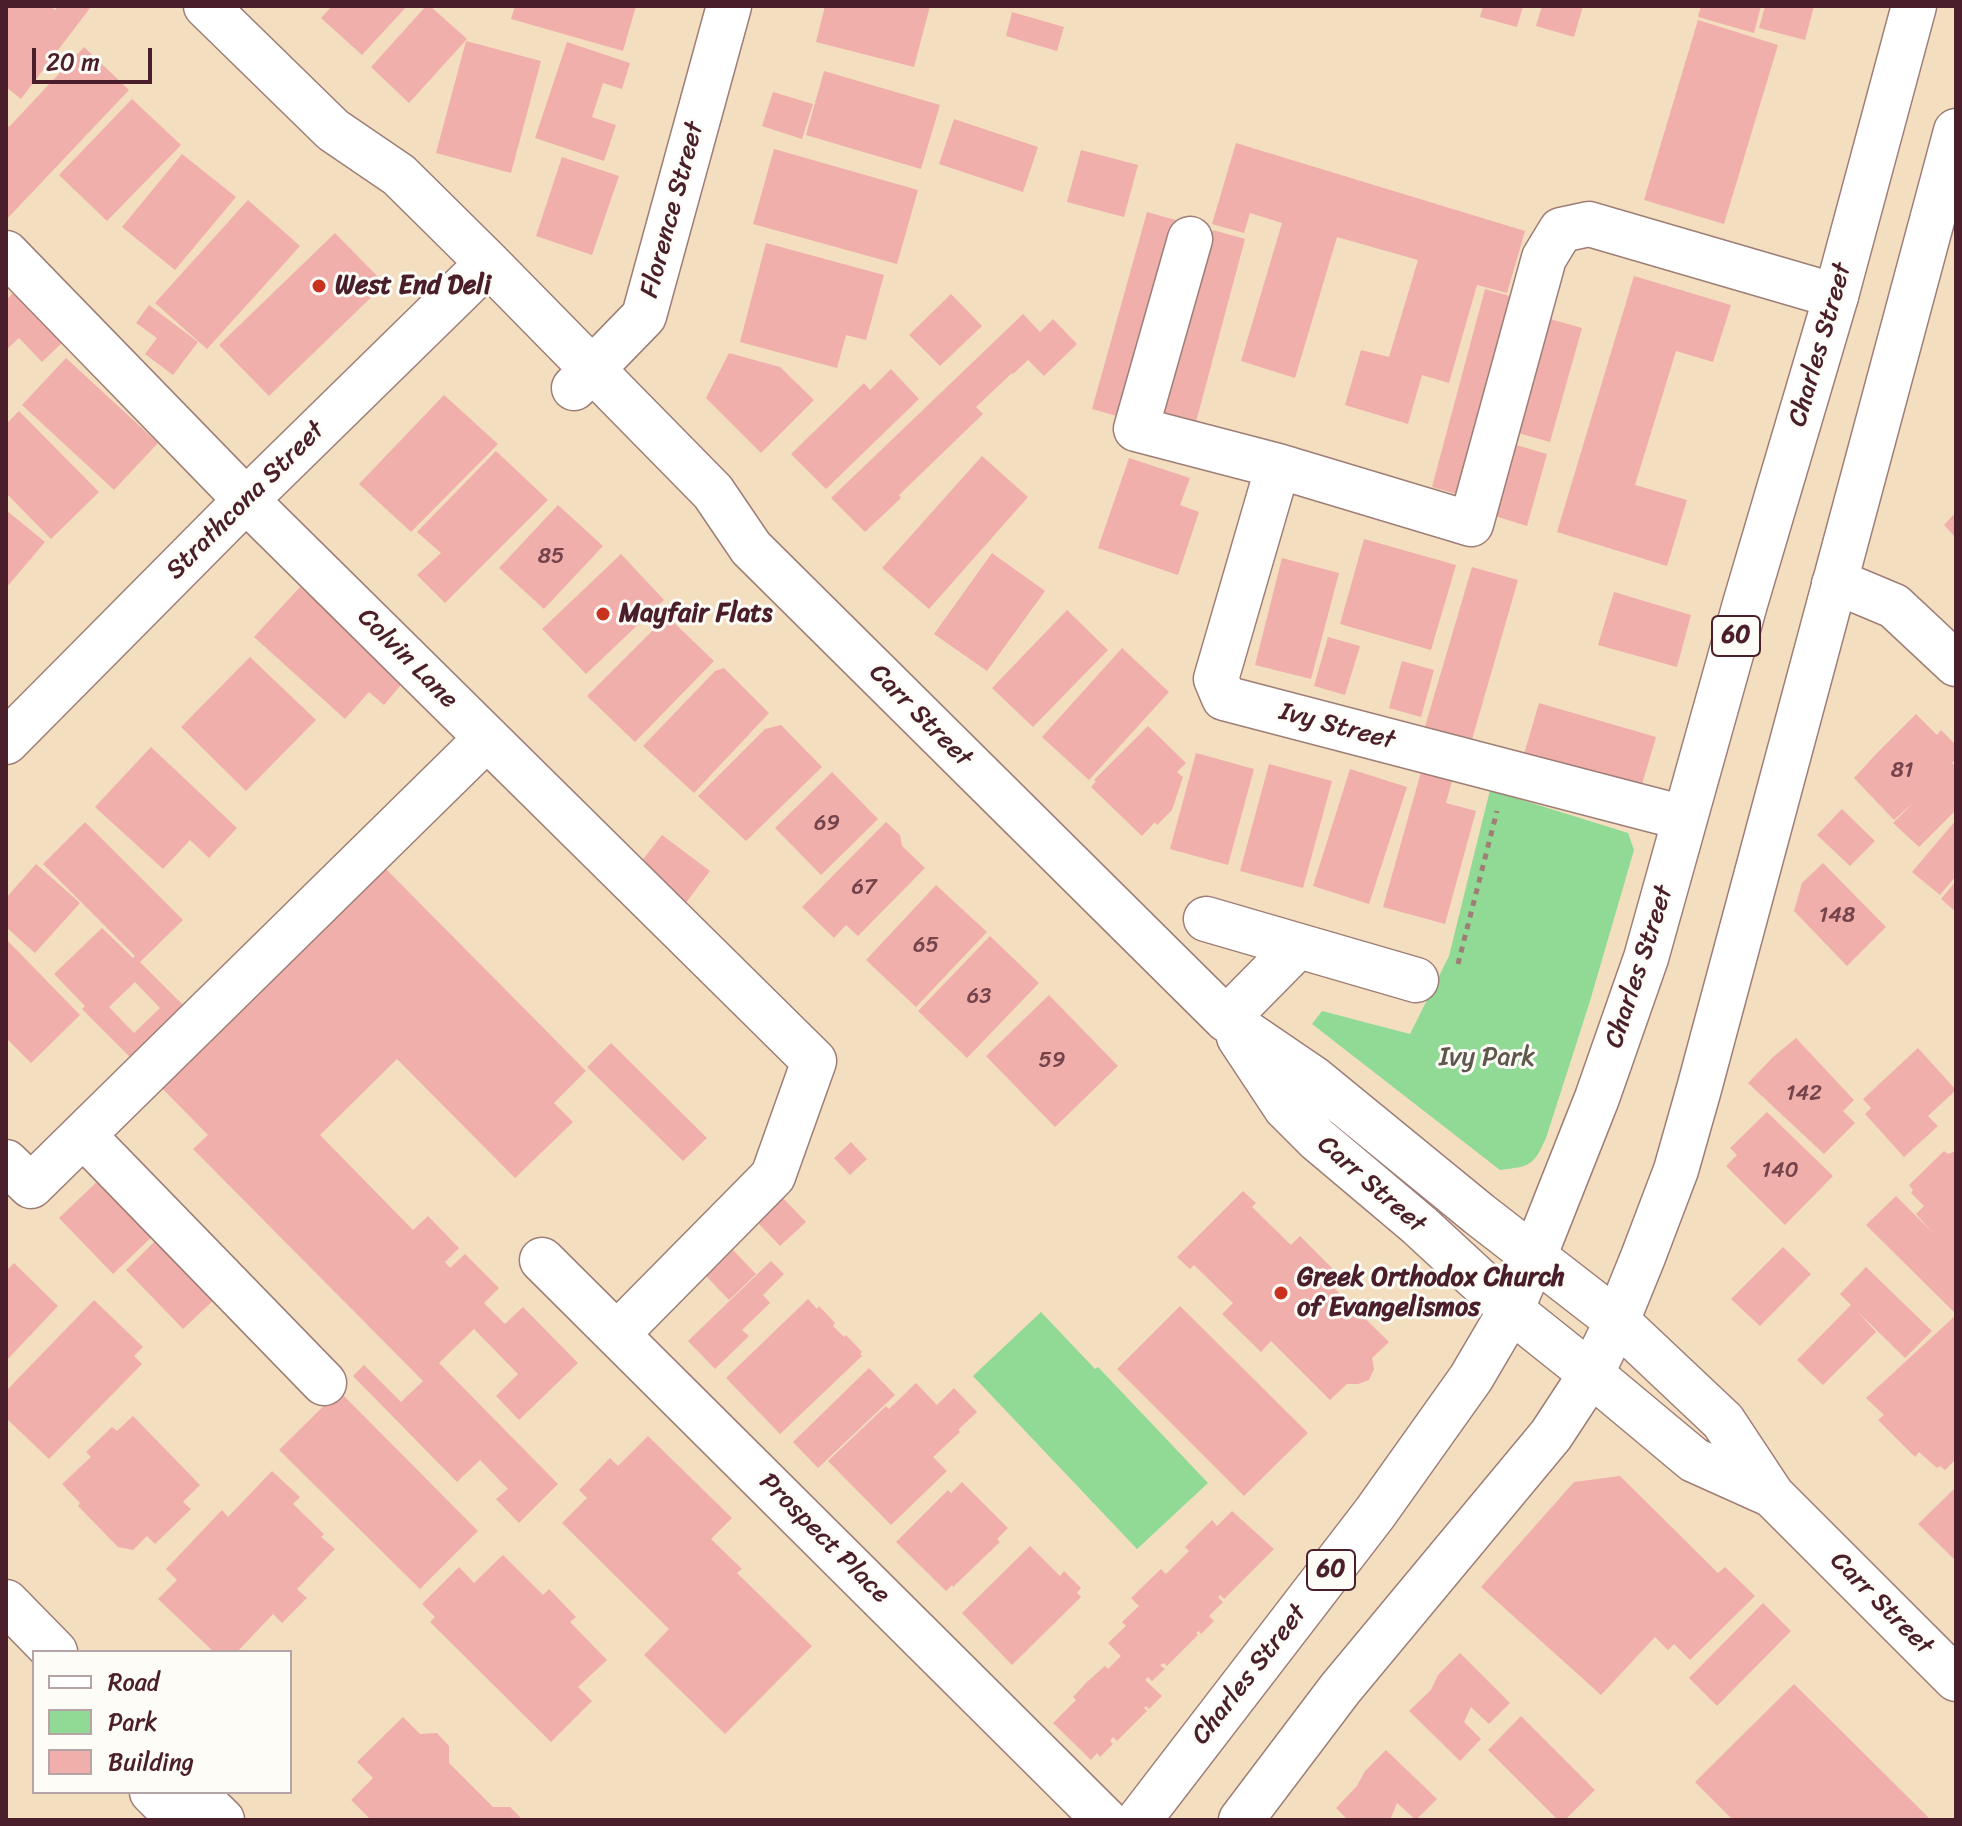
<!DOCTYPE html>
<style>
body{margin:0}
#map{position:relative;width:1962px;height:1826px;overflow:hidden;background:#f3dec0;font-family:Sriracha,sans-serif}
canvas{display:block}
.frame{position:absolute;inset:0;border:8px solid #4a1f2b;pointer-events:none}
.legend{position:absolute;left:32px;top:1650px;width:260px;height:144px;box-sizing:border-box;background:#fdfcf7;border:2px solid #b5a4a5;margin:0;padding:10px 14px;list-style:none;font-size:24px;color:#4a1f2b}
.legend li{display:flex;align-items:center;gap:16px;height:40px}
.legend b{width:40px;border:2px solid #b5a4a5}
.scale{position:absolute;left:32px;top:48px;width:120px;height:36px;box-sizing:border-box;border:4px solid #4a1f2b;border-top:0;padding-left:10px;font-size:24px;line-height:28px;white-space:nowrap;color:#4a1f2b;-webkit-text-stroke:6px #fdfcf7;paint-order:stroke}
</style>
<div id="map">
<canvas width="1962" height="1826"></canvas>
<div class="frame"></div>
<ul class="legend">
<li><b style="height:10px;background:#fff"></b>Road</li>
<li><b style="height:22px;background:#90da96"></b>Park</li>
<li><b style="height:22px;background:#f0afab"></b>Building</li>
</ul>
<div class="scale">20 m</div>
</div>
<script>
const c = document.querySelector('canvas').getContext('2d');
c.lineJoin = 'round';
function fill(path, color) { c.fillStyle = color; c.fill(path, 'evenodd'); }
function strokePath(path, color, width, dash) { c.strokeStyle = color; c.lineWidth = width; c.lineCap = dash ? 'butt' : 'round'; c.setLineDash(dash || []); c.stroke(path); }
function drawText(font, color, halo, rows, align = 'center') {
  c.font = font + ' Sriracha,sans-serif'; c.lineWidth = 6; c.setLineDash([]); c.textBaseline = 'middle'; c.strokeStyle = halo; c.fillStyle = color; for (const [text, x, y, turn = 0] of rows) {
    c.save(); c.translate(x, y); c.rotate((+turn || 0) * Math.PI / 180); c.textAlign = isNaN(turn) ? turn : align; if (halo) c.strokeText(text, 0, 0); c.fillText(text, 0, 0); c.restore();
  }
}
fill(new Path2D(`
 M1490,790l138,43 6,17 -44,151 -44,137c-13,29 -16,28 -46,32l-188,-146 10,-13 88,23 39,-78z
 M1041,1312l54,57 3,-2 110,116 -71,66 -164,-173z`), '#90da96');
fill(new Path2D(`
 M6,6h44l5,4 3,-4h28l4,2 -69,91 -15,-12z
 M332,6h75l-45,49 -41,-37z
 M426,6h4l37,33 -58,64 -38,-36z
 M515,6h121l-13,45 -112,-32z
 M825,6h105l-16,61 -98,-25z
 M1483,6h40l-6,21 -37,-10z
 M1542,6h41l-9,31 -38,-11z
 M1701,6h60l-7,27 -56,-16z
 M1765,6h49l-9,34 -46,-12z
 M1012,12l52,15 -7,24 -51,-15z
 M1698,20l80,25 -54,179 -80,-24z
 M466,41l75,20 -30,112 -75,-20z
 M567,42l63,21 -8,26 -19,-6 -11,34 24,8 -12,36 -69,-23z
 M84,47l45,43 -123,130v-97l3,4z
 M824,71l116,34 -19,64 -115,-34z
 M773,92l40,12 -11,35 -40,-13z
 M132,99l49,46 -74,76 -48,-46z
 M954,119l84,28 -15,45 -84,-28z
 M1236,143l289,88 -18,62 -30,-8 -28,98 -27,-8 -14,49 -63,-19 16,-55 28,7 29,-97 -81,-23 -42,141 -54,-17 41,-138 -32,-10 -6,20 -32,-9z
 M774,149l144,41 -21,74 -144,-40z
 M1081,150l57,15 -14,52 -57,-15z
 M182,154l54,43 -61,73 -53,-43z
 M562,157l57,19 -27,79 -56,-19z
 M248,200l52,46 -93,103 -52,-46z
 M1147,212l32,9 -55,197 -32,-9z
 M1213,230l32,9 -49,183 -33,-9z
 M335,233l50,51 -116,112 -50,-51z
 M766,243l118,32 -18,65 -20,-5 -9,33 -97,-26z
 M1634,276l97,29 -18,57 -37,-11 -41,134 52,15 -20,66 -110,-34z
 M18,288l48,51 -24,23 -23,-24 -13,12v-50z
 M1485,289l32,9 -53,198 -32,-9z
 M951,294l31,32 -42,40 -31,-31z
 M149,305l49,37 -25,33 -28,-21 12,-16 -21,-15z
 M1023,314l17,18 13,-13 24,25 -33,32 -16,-16 -15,14 -1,-1 -36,34 7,7 -84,81 2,3 -36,34 -34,-34z
 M1550,319l32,9 -32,114 -32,-9z
 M729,353l51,14 34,33 -53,53 -55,-55z
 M66,358l92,85 -44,47 -92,-85z
 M891,369l28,30 -93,90 -35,-35 73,-71 6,7z
 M444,395l54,49 -87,88 -52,-48z
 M19,411l80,81 -48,47 -45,-46v-69z
 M1516,445l31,9 -20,72 -32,-10z
 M496,451l52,49 -103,103 -28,-28 24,-22 -24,-21z
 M982,456l46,41 -99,112 -47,-41z
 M1129,458l61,20 -10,27 19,7 -21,63 -80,-27z
 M558,505l45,41 -59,63 -45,-41z
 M6,510l39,32 -39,46z
 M1956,512v26l-12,-13z
 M1364,539l92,26 -25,85 -91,-26z
 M992,553l53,38 -58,80 -53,-37z
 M621,554l43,46 -78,74 -44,-45z
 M1282,558l57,15 -28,106 -56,-14z
 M1472,567l46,13 -47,163 -47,-13z
 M300,587l105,93 -21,25 -15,-13 -24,27 -91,-82z
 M1614,592l77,23 -14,52 -79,-22z
 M1067,610l41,40 -75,77 -41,-39z
 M667,616l47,45 -79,81 -48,-46z
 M1328,637l32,9 -15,49 -31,-9z
 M1122,648l47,44 -80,88 -47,-43z
 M250,657l66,63 -70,71 -65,-64z
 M1402,661l32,9 -13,47 -32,-9z
 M724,668l45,45 -75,80 -51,-47 72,-75z
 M1539,703l117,34 -15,51 -117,-34z
 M1916,714l21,21 4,-5 15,15v14l-4,4 4,4v43l-37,37 -26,-24 22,-22 -21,19 -40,-42 22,-24z
 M781,725l41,42 -76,74 -48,-45 67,-67z
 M1148,726l38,37 -9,9 6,5 -11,33 -15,15 -2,-3 -13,14 -51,-49 5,-6 -2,-1z
 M151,747l86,81 -28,30 -19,-18 -27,29 -68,-62z
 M1196,753l58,16 -26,96 -58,-16z
 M1269,764l63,17 -29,107 -63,-17z
 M1350,769l57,18 -38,117 -56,-18z
 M832,772l46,47 -57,56 -46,-47z
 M1421,772l31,9 -6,22 30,8 -31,113 -62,-17z
 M1842,809l33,32 -25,25 -33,-31z
 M1956,820v56l-16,19 -28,-23z
 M85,822l98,98 -43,42 47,47 -52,53 -53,-53 3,-3 -31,-32 48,-46 31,30 2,-2 -92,-92zM135,982l25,26 -26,25 -25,-26z
 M886,822l14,13 2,11 23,22 -67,68 -12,-11 -12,13 -32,-31z
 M662,835l48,36 -25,33 -48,-37z
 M379,862l207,209 -32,32 19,19 -58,56 -118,-119 -77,76 93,95 15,-14 31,32 -14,14 5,6 15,-14 34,34 -15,15 21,21 18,-17 55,56 -59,57 -23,-24 22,-22 -44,-45 -35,34 119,121 -39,39 -23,-24 12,-10 -28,-29 -23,22 -104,-106 11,-11 37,37 22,-21 -230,-232 15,-14 -53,-54z
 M1823,863l63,64 -39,39 -53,-55 8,-28z
 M36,864l44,39 -45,50 -29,-26v-29z
 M1956,881v31l-15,-13z
 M936,885l51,47 -71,75 -50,-47z
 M990,936l49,47 -72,75 -49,-47z
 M6,939l74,76 -49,48 -25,-25z
 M1049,995l69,71 -63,61 -69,-71z
 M1796,1038l58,62 -11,11 12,12 -31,31 -76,-71 25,-26z
 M611,1043l96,95 -24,23 -96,-94z
 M1918,1048l38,42 -28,26 10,10 -34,31 -39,-43 6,-6 -8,-9z
 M1767,1112l66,64 -48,49 -59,-59 11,-11 -7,-7z
 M851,1142l16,17 -17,16 -16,-17z
 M1944,1151l4,3 8,-3v163l-90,-89 30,-29 37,37 -17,-19 8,-8 -13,-13 2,-3 -4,-5z
 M102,1177l54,56 -43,41 -54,-56z
 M1243,1191l13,12 -4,4 39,38 9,-9 38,38 -9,9 60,59 -17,16 2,11 -5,11 -11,4h-11l-17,16 -59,-59 -10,11 -39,-38 11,-11 -39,-38 -4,4 -13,-12z
 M782,1197l24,25 -26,24 -23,-24z
 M160,1236l58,60 -35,33 -57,-59z
 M1783,1247l28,27 -51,52 -29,-27z
 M733,1250l23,24 -27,26 -23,-24z
 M771,1261l13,13 -21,21 7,8 -28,27 7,6 -34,33 -27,-28z
 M14,1263l44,43 -52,55v-90z
 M1866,1267l66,64 -27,27 -48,-47 19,21 -53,53 -26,-25 54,-55 -11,-11z
 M808,1299l9,10 2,-3 16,17 -2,3 11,11 2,-2 16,17 -2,2 2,2 -82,78 -54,-56z
 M94,1300l49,47 -9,9 8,8 -93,95 -43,-41v-27z
 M1180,1306l128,127 -64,63 -127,-127z
 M1956,1315v144l-11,11 -5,-4 -3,2 -18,-16 -4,5 -37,-37 6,-5 -18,-17z
 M869,1368l26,27 -77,73 -25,-26z
 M916,1383l21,22 17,-17 23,24 -19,18 2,2 -27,25 14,14 -56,54 -63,-64 58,-55 3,3z
 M339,1391l139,140 -58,58 -141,-139z
 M133,1416l67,69 -17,17 8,7 -36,35 -8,-8 -14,14 -15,-3 -40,-41 2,-3 -18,-19 29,-27 -5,-5 26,-25 5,4z
 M648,1436l84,82 -21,21 31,30 -5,4 75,73 -87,88 -81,-79 25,-26 -107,-106 25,-25 -8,-8 31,-32 8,8z
 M272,1471l28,26 -7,7 31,30 -3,3 14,12 -38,40 10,9 -25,25 -9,-9 -36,38h-23l-56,-53 19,-19 -11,-11 56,-59 6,7z
 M1620,1476l98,97 7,-6 30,29 -65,64 -16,-16 -6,6 -13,-13 -54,58 -120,-108 93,-105z
 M962,1482l46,46 -11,11 3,3 -47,45 -1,-2 -6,6 -50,-49 52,-52 3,3z
 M1956,1487v74l-38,-37z
 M1232,1511l42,38 -50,50 -4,-4 -2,2 5,5 -14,14 5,5 -13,13 -2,-3 -3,2 2,2 -31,31 -3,-3 -4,2 5,4 -13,12 -4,-4 -3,3 17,16 -13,13 -3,-3 -2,2 3,3 -30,30 -4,-4 -3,4 3,3 -13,13 -3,-4 -6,7 -38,-37 23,-23 -3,-3 15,-16 17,-15 3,3 13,-13 -13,-13 18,-17 -4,-4 17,-16 -8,-8 30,-29 5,5 23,-23 -4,-4 27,-27 5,6z
 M1030,1546l30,30 4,-5 17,17 -4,5 4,4 -69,68 -50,-52z
 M503,1555l40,40 6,-6 27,28 -6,5 37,38 -29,27 14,14 -41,41 -121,-120 5,-5 -13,-13 37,-37 15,16z
 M1763,1603l28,28 -74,75 -28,-28z
 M1460,1653l50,50 -21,21 -18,-17 -7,15 17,17 -21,22 -51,-50 22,-21 7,-15z
 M1794,1684l137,136h-198l-38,-38z
 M1521,1716l74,74 -30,30h-7l-70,-70z
 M403,1717l17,17 17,-1 12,13v17l44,44h17l13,13h-152l-20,-20 22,-22 -16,-16z
 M1386,1750l51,49 -21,21 -19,-17 -7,17h-42l-12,-12 21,-22 8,-15z`), '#f0afab');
const minor = new Path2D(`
 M206,6l127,124 66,45 89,88 225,229 38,56 475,471 88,60 165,135 138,107 106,100 49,74 184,184
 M1190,239l-54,190 142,37 193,58 73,-266 17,-28 28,-6 247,72
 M6,253l240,247 568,561 -41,115 -156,158
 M574,388l70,-72 85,-310
 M1278,466l-62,213 8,19 460,120
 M1834,584l17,4 43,18 62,58
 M6,742l240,-242 242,-237
 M1206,919l210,61
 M1226,1019l72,-73
 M1239,1037l47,71 31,31 102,86 92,85 80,64 103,86 78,35
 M83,1135l241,248
 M6,1162l25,24 456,-448
 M542,1260l563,560`);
const major = new Path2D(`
 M6,1602l49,50
 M152,1792l28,28
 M193,1792l29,28`);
const highway = new Path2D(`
 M1139,1820l236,-307 96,-135 40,-68 23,-53 63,-159 49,-140 99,-354 91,-308 78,-290
 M1241,1820l99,-131 211,-254 40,-61 26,-53 26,-64 33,-87 23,-81 257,-958`);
strokePath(minor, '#9e7e76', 47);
strokePath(major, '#9e7e76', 47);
strokePath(highway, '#9e7e76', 47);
strokePath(new Path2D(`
 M1458,964l39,-153`), '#9e7e76', 5, [6, 6]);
strokePath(minor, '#fff', 44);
strokePath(major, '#fff', 44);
strokePath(highway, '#fff', 44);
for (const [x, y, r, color] of [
 [319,286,8,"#c8321e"],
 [603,614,8,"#c8321e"],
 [1281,1293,8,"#c8321e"]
]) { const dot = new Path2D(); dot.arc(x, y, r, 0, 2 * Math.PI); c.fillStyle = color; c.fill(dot); strokePath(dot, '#fdfcf7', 3); }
drawText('22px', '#74434b', null, [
 ["85",551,557],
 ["81",1902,771],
 ["69",827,824],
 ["67",864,888],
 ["148",1837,916],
 ["65",926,946],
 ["63",979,997],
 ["59",1052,1061],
 ["142",1804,1094],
 ["140",1780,1171]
]);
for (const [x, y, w] of [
 [1736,636,48],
 [1331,1570,48]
]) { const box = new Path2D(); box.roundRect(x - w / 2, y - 20, w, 40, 6); c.fillStyle = '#fdfcf7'; c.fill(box); strokePath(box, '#4a1f2b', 2); }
drawText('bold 24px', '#4a1f2b', null, [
 ["60",1736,636],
 ["60",1331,1570]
]);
drawText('26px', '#4a1f2b', '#fdfcf7', [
 ["Florence Street",673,210,-75],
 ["Charles Street",1821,345,-74],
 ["Strathcona Street",246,501,-45],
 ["Colvin Lane",407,659,45],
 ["Carr Street",920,716,45],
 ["Ivy Street",1337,727,15],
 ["Charles Street",1640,967,-72],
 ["Carr Street",1371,1185,41],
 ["Prospect Place",824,1539,45],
 ["Carr Street",1881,1604,45],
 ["Charles Street",1250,1675,-52]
]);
drawText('bold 26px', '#4a1f2b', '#fdfcf7', [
 ["West End Deli",335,286],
 ["Mayfair Flats",619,614],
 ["Greek Orthodox Church",1297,1278],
 ["of Evangelismos",1297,1308]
], 'left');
drawText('26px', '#5f574b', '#fdfcf7', [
 ["Ivy Park",1487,1058]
]);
</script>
